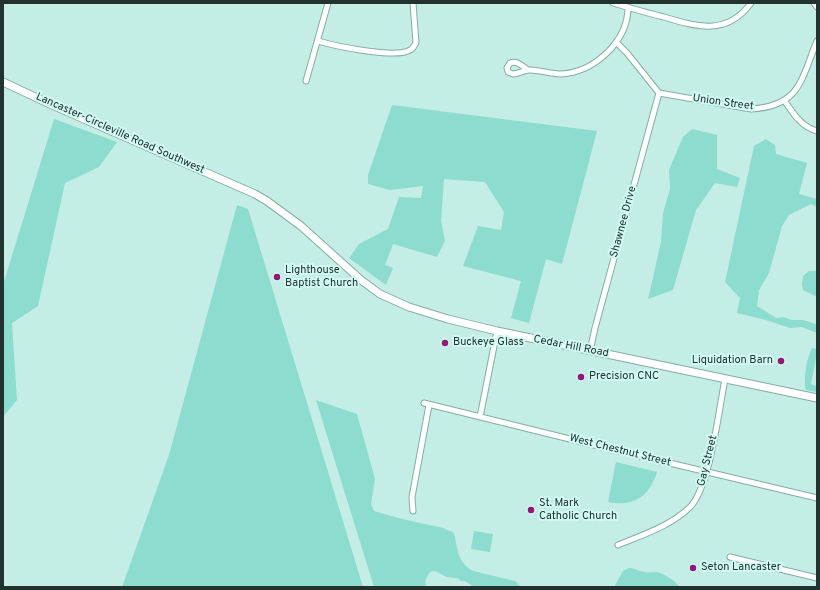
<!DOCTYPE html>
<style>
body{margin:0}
#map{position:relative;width:820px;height:590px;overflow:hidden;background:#c3ede5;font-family:Overpass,sans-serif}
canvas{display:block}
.frame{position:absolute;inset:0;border:4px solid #22322f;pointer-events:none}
</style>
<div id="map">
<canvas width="820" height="590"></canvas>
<div class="frame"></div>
</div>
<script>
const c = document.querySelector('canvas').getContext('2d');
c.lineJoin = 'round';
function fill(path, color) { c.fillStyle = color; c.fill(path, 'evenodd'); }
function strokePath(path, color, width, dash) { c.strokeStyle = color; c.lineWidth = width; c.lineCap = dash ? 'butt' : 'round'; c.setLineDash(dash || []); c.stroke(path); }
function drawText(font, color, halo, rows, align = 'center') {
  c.font = font + ' Overpass,sans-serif'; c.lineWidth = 4; c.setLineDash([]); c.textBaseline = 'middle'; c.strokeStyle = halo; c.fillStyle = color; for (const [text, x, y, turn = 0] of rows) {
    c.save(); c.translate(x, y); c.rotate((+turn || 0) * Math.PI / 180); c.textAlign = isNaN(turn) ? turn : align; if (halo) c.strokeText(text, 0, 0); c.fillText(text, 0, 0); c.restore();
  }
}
fill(new Path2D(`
 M392,105l205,26 -35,133 -16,-5 -17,64 -18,-5 10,-37 -58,-15 15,-40 23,4 3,-18 -19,-30 -41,-3 -3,42 4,20 -8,16 -44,-13 -8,21 8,3 -7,17 -37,-27 10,-14 29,-15 11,-32 22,1 2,-12 -33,4 -22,-6v-9z
 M54,119l63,23 -18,25 -34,16 -27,123 -26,17 5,77 -14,17v-132z
 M692,129l25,6v34l23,9 -3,9 -22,-4 -19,27 -23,80 -25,9 13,-57 2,-29 7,-24 -1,-19 14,-33z
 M766,139l9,6 1,9 31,9 -8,31 18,5v8l-6,-3 -22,11 -7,11 -13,47 -10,17 -2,16 19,12 7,-1 9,3h11l13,4 1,9 -15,-6 -12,1 -24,-8 -29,-7 3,-15 -15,-16 29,-136z
 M237,205l11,4 115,378h-241l47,-132z
 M809,271h8v26l-14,-7 -1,-6 1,-8z
 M812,348l5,1v4l-6,31 6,2v6l-11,-2c-3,-10 1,-33 6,-42z
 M316,400l41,14 18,65 -4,25 3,7 28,8 41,9 11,5c4,16 3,29 19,38l42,10 6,6h-47l-9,-6h-4c-3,-4 -9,-3 -14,-4 -8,-3 -15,-12 -20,0 -2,3 -2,5 -1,9l3,1h-55z
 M616,462l41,10c-8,25 -23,35 -49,30z
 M474,531l19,3 -3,18 -19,-3z
 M629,568c6,0 9,3 15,4 4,1 8,0 12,0 8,1 19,9 24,15h-66l9,-16z`), '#8cdccf');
const minor = new Path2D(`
 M613,3c17,5 34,10 51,14 33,10 63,19 87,-14
 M814,3l3,4
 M318,41c17,5 78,18 92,9 3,-1 4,-4 6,-7l-3,-40
 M616,42l11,11 32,40 92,16c50,-3 50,-30 66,-68
 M528,70c-6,-4 -11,-10 -18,-7l-3,5 1,4 5,2c5,0 9,-3 15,-4 8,-1 23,4 33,4 34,-2 67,-33 67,-67
 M306,81l22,-78
 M784,100c9,13 17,27 33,31
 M590,351l5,-23 64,-235
 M424,403l174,43 219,52
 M480,417l17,-86
 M413,511l-1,-14 17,-92
 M618,545c24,-10 53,-19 72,-38 20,-20 29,-98 35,-128
 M730,557l87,21`);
const secondary = new Path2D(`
 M3,82l49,23 203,89 12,7 34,25 60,54 19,14 29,13 39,12 49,12 320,67`);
strokePath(minor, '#85ada6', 7);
strokePath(secondary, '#85ada6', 9);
strokePath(minor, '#fff', 5);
strokePath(secondary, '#fff', 7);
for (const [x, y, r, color] of [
 [277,277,4,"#931874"],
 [445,343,4,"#931874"],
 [781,361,4,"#931874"],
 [581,377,4,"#931874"],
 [531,510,4,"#931874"],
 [693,568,4,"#931874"]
]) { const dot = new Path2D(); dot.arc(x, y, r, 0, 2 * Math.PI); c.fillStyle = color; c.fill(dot); strokePath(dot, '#d0faf2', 1.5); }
drawText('11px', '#22322f', '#d0faf2', [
 ["Union Street",723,103,8],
 ["Lancaster-Circleville Road Southwest",120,134,24],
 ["Shawnee Drive",624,222,-75],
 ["Cedar Hill Road",571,347,11],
 ["West Chestnut Street",620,451,14],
 ["Gay Street",708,461,-76]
]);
drawText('11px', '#22322f', '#d0faf2', [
 ["Lighthouse",285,271],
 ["Baptist Church",285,284],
 ["Buckeye Glass",453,343],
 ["Liquidation Barn",773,361,"right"],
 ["Precision CNC",589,377],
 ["St. Mark",539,504],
 ["Catholic Church",539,517],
 ["Seton Lancaster",701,568]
], 'left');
</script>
